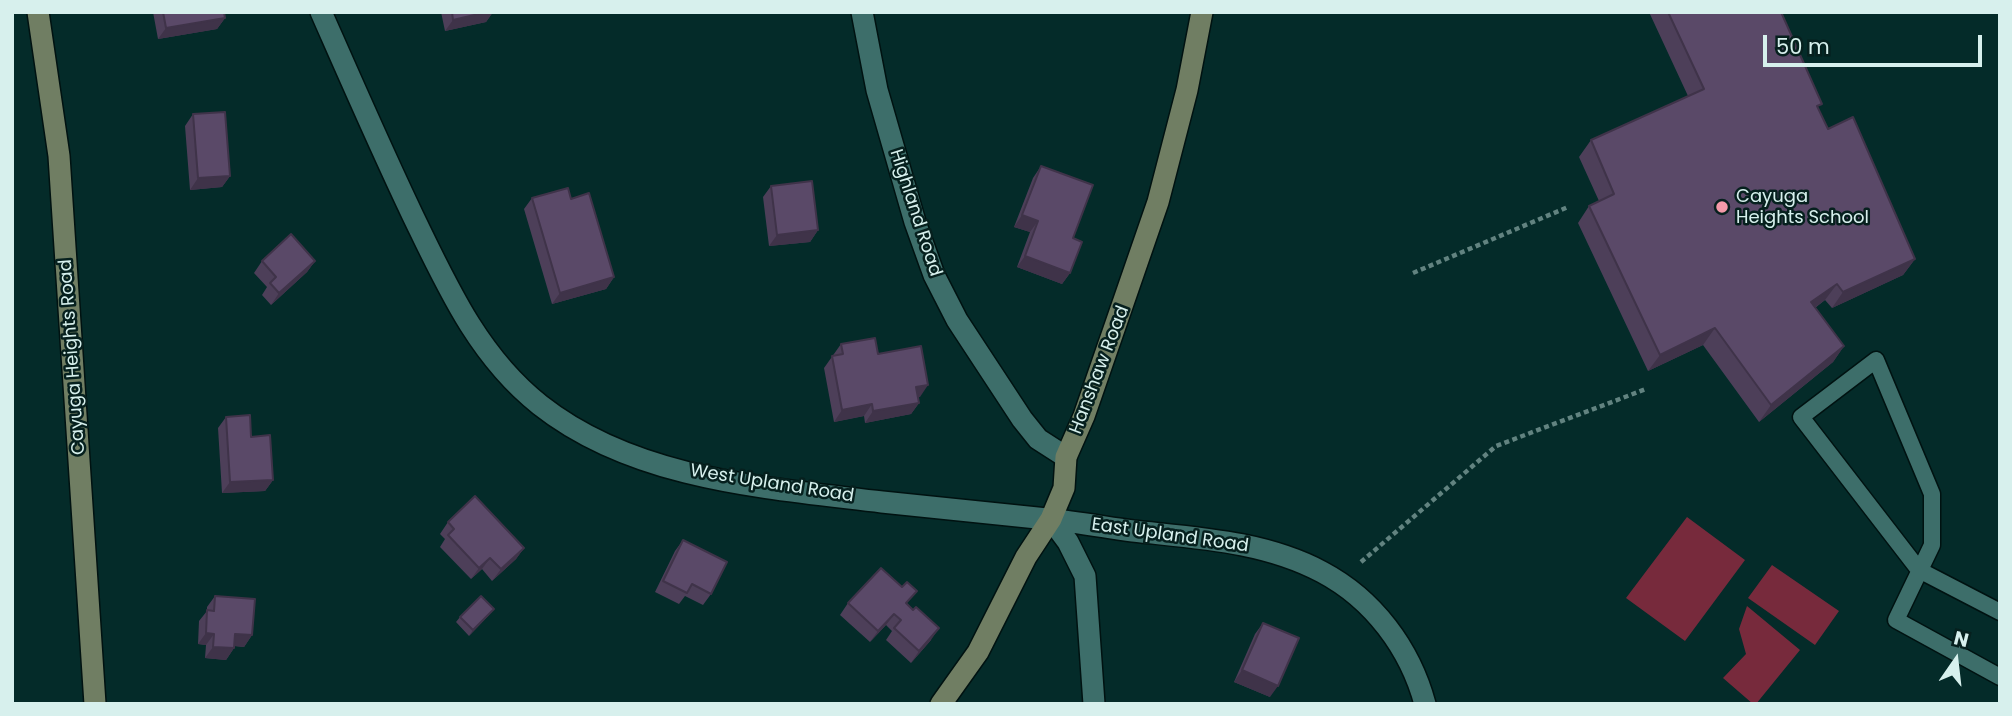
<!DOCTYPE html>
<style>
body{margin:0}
#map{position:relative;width:2012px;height:716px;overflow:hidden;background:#042b29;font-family:Poppins,sans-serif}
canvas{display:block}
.frame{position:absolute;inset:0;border:14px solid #d7f0ed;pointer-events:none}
.north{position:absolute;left:1921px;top:625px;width:70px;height:70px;-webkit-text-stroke:5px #06201e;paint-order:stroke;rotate:14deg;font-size:19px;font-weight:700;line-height:28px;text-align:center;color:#d7f0ed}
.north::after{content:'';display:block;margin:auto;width:24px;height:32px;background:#d7f0ed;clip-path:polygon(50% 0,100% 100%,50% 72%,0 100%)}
.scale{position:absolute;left:1763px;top:35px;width:219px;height:32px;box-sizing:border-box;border:4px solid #d7f0ed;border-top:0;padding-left:9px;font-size:21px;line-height:24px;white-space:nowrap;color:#d7f0ed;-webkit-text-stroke:5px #06201e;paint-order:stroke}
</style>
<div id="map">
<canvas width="2012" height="716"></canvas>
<div class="frame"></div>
<div class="north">N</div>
<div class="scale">50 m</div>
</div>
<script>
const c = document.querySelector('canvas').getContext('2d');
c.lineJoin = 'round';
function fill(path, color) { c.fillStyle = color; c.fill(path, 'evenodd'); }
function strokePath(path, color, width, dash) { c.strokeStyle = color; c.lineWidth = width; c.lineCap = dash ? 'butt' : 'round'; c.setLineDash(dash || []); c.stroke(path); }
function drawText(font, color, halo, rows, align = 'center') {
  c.font = font + ' Poppins,sans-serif'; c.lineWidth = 5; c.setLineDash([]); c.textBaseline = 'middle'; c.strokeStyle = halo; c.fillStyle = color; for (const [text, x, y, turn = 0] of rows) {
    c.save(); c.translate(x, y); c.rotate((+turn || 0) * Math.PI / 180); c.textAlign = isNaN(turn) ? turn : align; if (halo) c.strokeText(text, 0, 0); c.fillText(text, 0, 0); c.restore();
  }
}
fill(new Path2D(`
 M1687,517l58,43 -60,81 -59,-43z
 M1772,565l67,46 -24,34 -67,-47z
 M1747,606l53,44 -44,54h-3l-30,-26 23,-24 -7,-25z`), '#772a3c');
const lane = new Path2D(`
 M2000,612l-81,-42 -118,-153 75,-57 56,134v51l-36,75 104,57`);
const street = new Path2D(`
 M321,12c30,68 60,137 92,204 34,70 65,140 127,189 95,75 227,83 342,97 55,6 110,11 165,17 29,3 57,8 86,12 63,7 131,10 189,41 51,27 88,76 103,132
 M862,12l15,78 38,132 19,53 23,45 65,99 16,20 28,18
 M1051,519l17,23 17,34 9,128`);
const secondary = new Path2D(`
 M38,12l21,144 36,548
 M941,704l37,-52 48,-95 25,-38 13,-31 2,-31 18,-41 74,-214 29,-112 15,-78`);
strokePath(lane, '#001211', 19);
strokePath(street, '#001211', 24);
strokePath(secondary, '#001211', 24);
strokePath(new Path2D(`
 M1413,273l155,-66
 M1361,562l135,-116 150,-57`), '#628380', 4.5, [5, 3.5]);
strokePath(lane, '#3d6e6a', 16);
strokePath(street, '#3d6e6a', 21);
strokePath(secondary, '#707e63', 21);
fill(new Path2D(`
 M153,12h71l1,6 -8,11 -59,10z
 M441,12h52l-7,10 -41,9z
 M1649,12h132l37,97 10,20 87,130 -12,16 -71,33 -7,-8 -10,8 29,38 -11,16 -74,60 -56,-77 -55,26 -70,-148 11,-17 10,-5 -20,-44 12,-17 97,-44z
 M193,114l37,62 -8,11 -32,3 -5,-64z
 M1041,166l32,72 -3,35 -8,11 -45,-17 13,-35 -16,-5 19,-49z
 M771,186l47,44 -8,12 -41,4 -6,-49z
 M532,198l39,1 43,78 -8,12 -54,15 -28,-95z
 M262,261h53l-8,11 -36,33 -9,-10 5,-8 -13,-14z
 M841,344l37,10 42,43h-2l1,6 -8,11 -46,9 -1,-7 -30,6 -10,-54z
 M226,417l25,20 22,43 -8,11 -43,2 -4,-65z
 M448,522l76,26 -8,11 -24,22 -10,-12 -11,10 -31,-32 5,-8 -5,-5z
 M683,540l28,54 -8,11 -18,-9 -6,8 -24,-12 20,-41z
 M215,596l37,39 -8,12 -10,-1v2l-8,12 -21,-2 1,-13 -8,-1 1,-23 8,-10v-4z
 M848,603l59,2 24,35 -20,23 -25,-23 6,-9 -6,-6 -16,17 -30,-27z
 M489,615l-20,21 -13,-14 4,-5z
 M1263,623l7,74 -36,-15 21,-48z`), '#4d3f59');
fill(new Path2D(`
 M487,12h6l-7,10 -41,9 8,-11z
 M225,18l-8,11 -59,10 8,-11z
 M230,176l-8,11 -32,3 8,-12z
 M1022,215l16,6 -8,11 -16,-5z
 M818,230l-8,12 -41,4 8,-11z
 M1025,256l45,17 -8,11 -45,-17z
 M1915,259l-12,16 -71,33 11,-16z
 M315,261l-8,11 -36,33 8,-12z
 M614,277l-8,12 -54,15 8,-11z
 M1837,284l-12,16 -26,19 12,-17z
 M1715,328l-12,17 -55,26 12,-16z
 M1844,346l-11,16 -74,60 12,-17z
 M928,385l-8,12 -12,2 8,-12z
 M919,403l-8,11 -46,9 8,-12z
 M872,404l-8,12 -30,6 8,-12z
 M273,480l-8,11 -43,2 8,-11z
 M524,548l-8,11 -24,22 9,-12z
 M490,558l-8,11 -11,10 8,-11z
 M494,609l-5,6 -20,21 4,-6z
 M894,614l-8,11 -16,17 8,-11z
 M939,628l-8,12 -20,23 8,-12z
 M206,633l8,1 -8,11 -8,-1z
 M235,634l17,1 -8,12 -17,-2z
 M213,647l21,1 -8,12 -21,-2z
 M1242,670l36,16 -8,11 -36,-15z`), '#3f3349');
const building = new Path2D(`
 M163,12h61l1,6 -59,10z
 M452,12h35l-34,8z
 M1668,12h113l41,92 -5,2 11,23 25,-12 62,142 -72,33 -6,-8 -26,18 33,44 -73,59 -56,-77 -55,27 -71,-149 25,-12 -23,-54 113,-51z
 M225,112l5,64 -32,2 -5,-64z
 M1041,166l52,19 -20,53 9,4 -12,31 -45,-17 13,-35 -16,-6z
 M812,181l6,49 -41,5 -6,-49z
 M568,188l3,11 18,-6 25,84 -54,16 -28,-95z
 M291,234l24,27 -36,32 -9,-10 6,-6 -14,-16z
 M875,338l3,16 43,-8 7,39 -12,2 3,16 -46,8 -1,-7 -30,6 -10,-54 11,-2 -2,-10z
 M250,415l1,22 19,-2 3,45 -43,2 -4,-65z
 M475,496l49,52 -23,21 -11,-11 -11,10 -31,-33 6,-6 -6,-7z
 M683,540l44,22 -16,32 -19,-10 -5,9 -24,-12z
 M881,568l21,19 5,-5 10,9 -11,12 7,7 3,-3 23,21 -20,23 -25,-23 7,-8 -7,-6 -16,17 -30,-28z
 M215,596l40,3 -3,36 -17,-1 -1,14 -21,-1 1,-13 -8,-1 1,-23 7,1z
 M481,596l13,13 -21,21 -13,-13z
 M1263,623l36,15 -21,48 -36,-16z`);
fill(building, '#5a4968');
strokePath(building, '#3f3349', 2);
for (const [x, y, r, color] of [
 [1722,207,7,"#f39aa9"]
]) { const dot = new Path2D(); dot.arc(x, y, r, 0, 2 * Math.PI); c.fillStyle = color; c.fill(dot); strokePath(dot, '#06201e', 2.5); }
drawText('18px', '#d7f0ed', '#06201e', [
 ["Cayuga",1736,197],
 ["Heights School",1736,218]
], 'left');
drawText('18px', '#d7f0ed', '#06201e', [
 ["Highland Road",915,213,72],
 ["Cayuga Heights Road",73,357,-94],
 ["Hanshaw Road",1100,370,-69],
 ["West Upland Road",772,484,9],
 ["East Upland Road",1170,536,8]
]);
</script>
